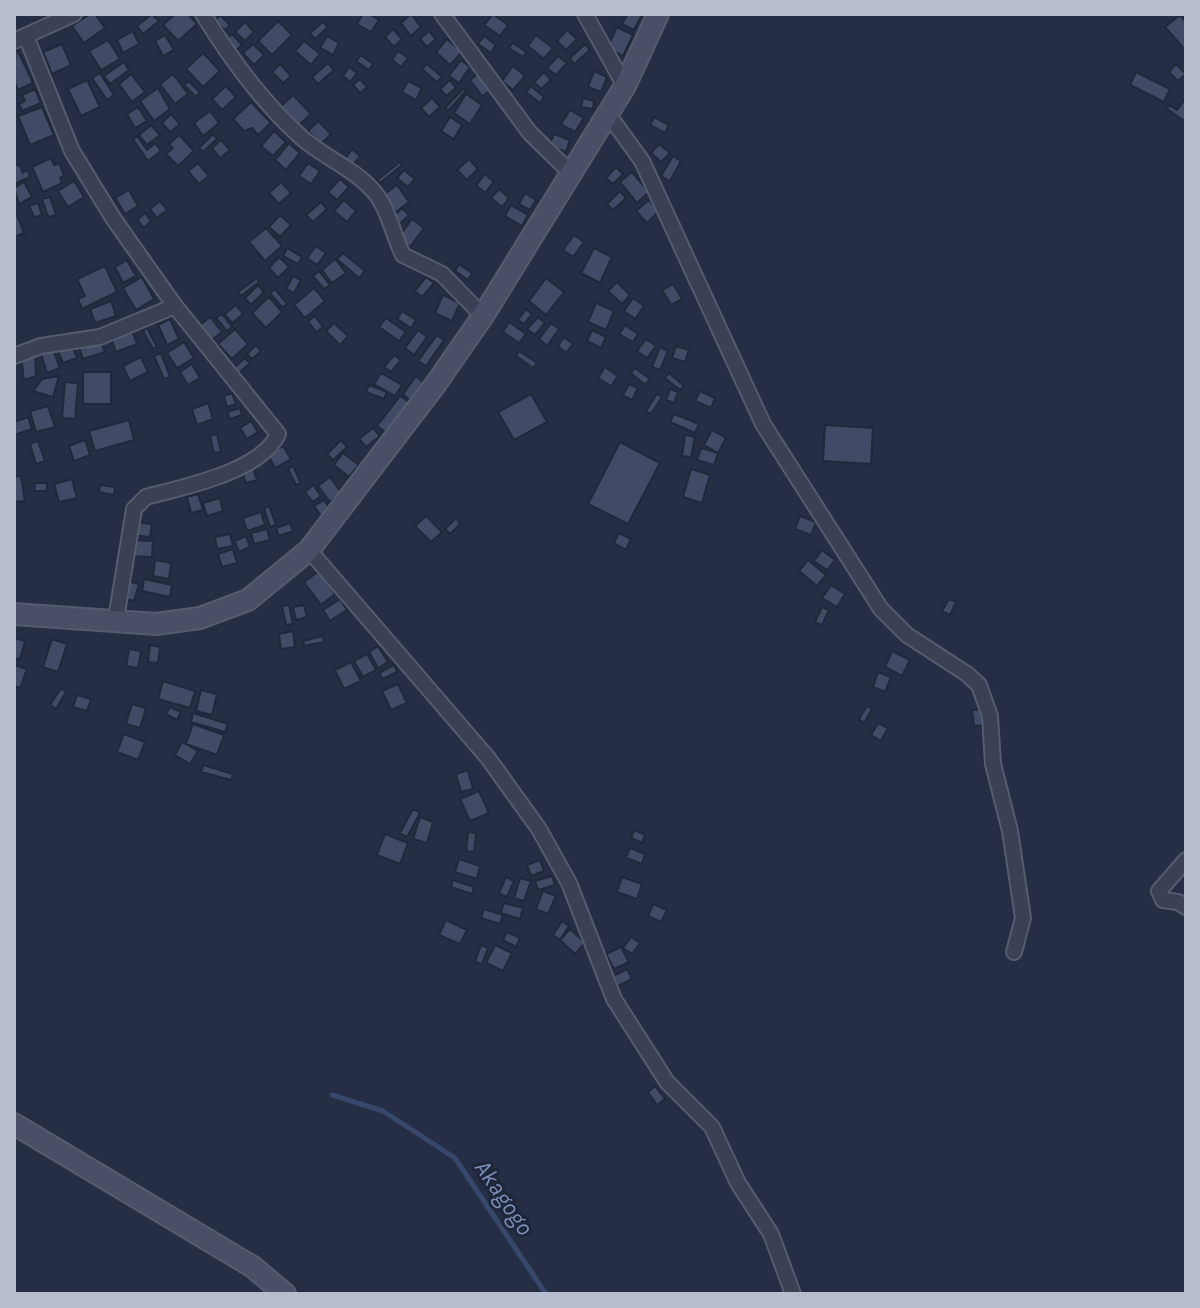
<!DOCTYPE html>
<style>
body{margin:0}
#map{position:relative;width:1200px;height:1308px;overflow:hidden;background:#252e44;font-family:Karla,sans-serif}
canvas{display:block}
.frame{position:absolute;inset:0;border:16px solid #b7bdcd;pointer-events:none}
</style>
<div id="map">
<canvas width="1200" height="1308"></canvas>
<div class="frame"></div>
</div>
<script>
const c = document.querySelector('canvas').getContext('2d');
c.lineJoin = 'round';
function strokePath(path, color, width, dash) { c.strokeStyle = color; c.lineWidth = width; c.lineCap = dash ? 'butt' : 'round'; c.setLineDash(dash || []); c.stroke(path); }
function fill(path, color) { c.fillStyle = color; c.fill(path, 'evenodd'); }
function drawText(font, color, halo, rows, align = 'center') {
  c.font = font + ' Karla,sans-serif'; c.lineWidth = 6; c.setLineDash([]); c.textBaseline = 'middle'; c.strokeStyle = halo; c.fillStyle = color; for (const [text, x, y, turn = 0] of rows) {
    c.save(); c.translate(x, y); c.rotate((+turn || 0) * Math.PI / 180); c.textAlign = isNaN(turn) ? turn : align; if (halo) c.strokeText(text, 0, 0); c.fillText(text, 0, 0); c.restore();
  }
}
strokePath(new Path2D(`
 M332,1095l51,16 72,47 91,136`), '#38476c', 5);
const building = new Path2D(`
 M90,14h5l10,14 -21,15 -12,-17z
 M152,14l7,7 -16,13 -6,-8z
 M175,14h13l9,10 -19,17 -15,-16z
 M363,14h6l10,6 -8,12 -14,-8z
 M411,14l10,13 -10,9 -10,-13z
 M493,14l15,11 -8,11 -16,-11z
 M628,14l14,1 -8,15 -12,-6z
 M220,15l10,10 -5,5 -10,-9z
 M1180,15l6,7v29l-21,-24z
 M278,21l14,14 -20,20 -14,-14z
 M245,22l9,10 -9,9 -10,-9z
 M323,22l5,5 -13,12 -5,-6z
 M617,27l16,8 -10,21 -16,-8z
 M393,29l9,10 -8,8 -9,-10z
 M567,30l10,9 -11,11 -9,-9z
 M133,31l6,13 -16,9 -6,-13z
 M429,31l7,8 -9,8 -7,-8z
 M232,34l10,11 -8,7 -10,-11z
 M165,35l9,15 -11,6 -8,-15z
 M536,35l17,13 -9,11 -16,-13z
 M327,36l12,7 -6,12 -13,-7z
 M484,36l12,9 -5,8 -13,-9z
 M447,39l15,13 -12,13 -14,-13z
 M108,40l12,19 -19,11 -12,-19z
 M304,41l16,13 -9,11 -16,-14z
 M513,43l13,9 -3,5 -14,-9z
 M62,44l9,21 -19,9 -9,-22z
 M253,44l11,11 -10,10 -11,-12z
 M585,44l5,6 -16,14 -4,-6z
 M16,47l17,36 -15,7 -4,-10z
 M398,51l10,7 -7,9 -9,-7z
 M203,53l17,18 -17,16 -17,-18z
 M361,55l12,9 -4,6 -13,-9z
 M558,56l9,7 -11,12 -9,-7z
 M461,60l9,7 -11,16 -10,-7z
 M124,62l5,8 -19,14 -6,-8z
 M328,63l6,7 -16,14 -6,-7z
 M280,64l11,12 -8,7 -11,-11z
 M427,64l15,13 -5,5 -15,-13z
 M1176,64l10,10 -8,7 -9,-9z
 M513,66l12,10 -12,14 -11,-9z
 M349,67l8,6 -7,9 -7,-6z
 M594,71l13,6 -6,15 -13,-5z
 M544,72l7,8 -10,9 -7,-7z
 M1136,72l34,17 -6,13 -34,-17z
 M100,73l14,22 -7,5 -15,-22z
 M131,74l14,18 -13,10 -13,-18z
 M173,74l15,20 -13,10 -15,-20z
 M478,74l12,17 -8,5 -12,-16z
 M360,79l7,8 -7,6 -7,-8z
 M87,80l13,27 -19,9 -13,-27z
 M450,80l6,8 -10,8 -6,-7z
 M188,81l12,11 -4,5 -12,-12z
 M408,81l14,7 -6,12 -14,-8z
 M226,86l10,11 -14,13 -10,-11z
 M531,86l13,11 -4,6 -14,-11z
 M158,88l12,21 -16,12 -14,-20z
 M35,89l6,14 -19,8 -3,-7 6,-3 -3,-6z
 M463,89l3,2 -18,20 -3,-3z
 M466,94l16,11 -12,19 -16,-11z
 M293,95l18,19 -12,11 -18,-19z
 M432,98l8,9 -11,10 -8,-9z
 M583,98l11,3 -1,8 -12,-2z
 M1185,99l1,1v22l-19,-13 2,-4 8,5z
 M251,102l20,21 -13,12 -6,-7 -8,3 -11,-12z
 M42,107l12,28 -24,10 -12,-29z
 M138,107l9,14 -12,7 -8,-14z
 M570,110l14,8 -9,14 -14,-8z
 M210,111l9,12 -16,13 -9,-13z
 M171,114l9,10 -10,8 -8,-9z
 M450,117l12,8 -8,14 -13,-8z
 M654,117l15,8 -4,8 -15,-8z
 M318,121l13,13 -10,10 -13,-13z
 M151,125l9,10 -13,10 -8,-10z
 M274,131l12,11 -13,14 -12,-10z
 M213,134l4,5 -14,13 -4,-4z
 M554,134l16,6 -4,12 -17,-7z
 M179,135l15,16 -16,15 -12,-12 7,-6 -4,-4z
 M137,136l10,14 8,-7 6,8 -13,10 -15,-22z
 M221,140l9,10 -10,8 -8,-10z
 M289,143l11,10 -14,17 -11,-10z
 M659,144l11,9 -9,9 -10,-9z
 M352,149l8,7 -7,9 -8,-6z
 M673,156l8,5 -11,20 -9,-5z
 M51,158l3,7 5,-2 5,13 -4,2 2,5 -19,9 -11,-25z
 M469,159l9,10 -11,11 -10,-10z
 M400,162l2,3 -22,18 -3,-3z
 M198,163l11,13 -10,8 -11,-13z
 M308,163l12,8 -9,13 -12,-8z
 M19,164l4,9 5,-3 2,7 -16,7v-18z
 M616,167l7,7 -10,10 -7,-6z
 M404,170l11,9 -7,8 -11,-9z
 M632,172l17,20 -12,11 -17,-21z
 M485,174l9,8 -9,11 -9,-8z
 M340,179l9,8 -12,13 -9,-8z
 M74,181l10,16 -16,10 -10,-16z
 M24,182l8,15 -13,7 -5,-16z
 M281,182l10,11 -12,11 -10,-11z
 M397,185l12,17 -13,10 -13,-17z
 M499,189l10,9 -7,9 -11,-9z
 M129,190l9,16 -13,8 -10,-16z
 M620,191l6,7 -13,12 -6,-6z
 M525,193l11,7 -6,10 -11,-6z
 M50,197l6,18 -8,2 -6,-18z
 M344,200l12,11 -9,11 -13,-11z
 M649,200l10,11 -12,12 -11,-12z
 M160,201l7,9 -10,8 -7,-9z
 M321,202l6,7 -14,13 -7,-7z
 M38,203l4,12 -8,2 -5,-11z
 M511,205l17,10 -6,11 -17,-10z
 M402,208l7,7 -11,11 -8,-6z
 M145,213l6,8 -7,7 -7,-8z
 M17,215l7,18 -10,4v-20z
 M280,215l11,10 -11,12 -11,-10z
 M412,219l12,9 -14,19 -12,-9z
 M266,228l16,18 -17,15 -16,-19z
 M574,235l10,7 -11,15 -10,-7z
 M316,246l10,7 -9,12 -10,-7z
 M287,248l15,9 -4,7 -15,-8z
 M594,248l18,9 -12,26 -19,-10z
 M343,253l22,18 -6,7 -22,-19z
 M279,257l10,10 -11,11 -9,-10z
 M335,259l11,14 -14,10 -10,-13z
 M127,260l9,16 -13,7 -8,-16z
 M459,264l13,9 -4,7 -13,-9z
 M105,266l12,26 -35,17 -4,-10 7,-3 -8,-17z
 M319,271l11,14 -6,4 -11,-13z
 M293,276l8,4 -7,13 -8,-4z
 M142,277l12,22 -18,11 -13,-22z
 M426,277l8,6 -12,14 -7,-6z
 M257,278l2,4 -18,14 -3,-4z
 M546,278l18,14 -18,23 -17,-14z
 M617,282l13,13 -8,9 -14,-13z
 M673,284l9,15 -11,6 -9,-15z
 M258,285l6,7 -13,13 -6,-7z
 M314,288l11,13 -20,17 -11,-13z
 M275,289l12,15 -5,3 -12,-14z
 M443,295l17,8 -8,18 -17,-8z
 M269,297l13,15 -16,16 -14,-15z
 M633,298l11,8 -9,13 -11,-8z
 M111,301l5,15 -21,7 -5,-14z
 M596,303l18,8 -8,19 -18,-8z
 M236,305l7,9 -11,9 -7,-9z
 M526,309l6,5 -8,10 -6,-4z
 M402,311l14,9 -5,8 -14,-9z
 M222,314l10,13 -5,4 -11,-13z
 M315,316l8,11 -7,5 -8,-11z
 M210,317l12,15 -14,11 -12,-15z
 M538,317l7,6 -10,12 -8,-6z
 M386,318l20,14 -7,9 -20,-14z
 M170,319l9,20 -12,6 -9,-20z
 M509,322l17,12 -7,9 -16,-11z
 M334,323l14,13 -8,9 -14,-14z
 M551,323l8,6 -12,17 -8,-7z
 M625,325l13,9 -5,8 -14,-8z
 M147,328l10,19 -4,2 -10,-18z
 M235,329l13,15 -16,15 -14,-15z
 M132,330l5,14 -21,8 -5,-14z
 M418,330l9,7 -13,18 -9,-7z
 M592,330l14,7 -5,11 -14,-7z
 M437,335l7,5 -18,26 -8,-5z
 M564,337l9,7 -7,9 -8,-7z
 M646,339l10,7 -9,12 -10,-7z
 M100,340l5,12 -22,7 -4,-12z
 M184,342l10,16 -17,10 -10,-15z
 M256,345l5,6 -9,8 -5,-5z
 M72,346l5,12 -14,5 -5,-12z
 M676,346l13,4 -4,12 -13,-4z
 M52,347l8,21 -13,5 -7,-22z
 M660,347l8,4 -8,19 -8,-3z
 M35,350l1,26 -12,4 -3,-24z
 M519,351l18,12 -4,5 -17,-12z
 M161,353l9,24 -6,2 -10,-23z
 M394,355l7,5 -10,12 -7,-5z
 M141,357l7,15 -18,9 -7,-15z
 M245,358l5,5 -11,10 -5,-5z
 M192,364l8,14 -12,7 -8,-13z
 M605,367l13,9 -7,10 -13,-8z
 M635,368l15,11 -5,6 -14,-12z
 M83,372h28v32h-28z
 M381,373l21,12 -7,11 -21,-12z
 M669,373l15,13 -4,4 -15,-12z
 M59,376l-6,21 -20,-6 9,-12z
 M416,376l7,6 -13,18 -7,-6z
 M65,382l13,1 -3,36 -13,-1z
 M629,384l9,4 -6,12 -9,-5z
 M369,385l18,7 -3,7 -18,-7z
 M670,389l8,3 -4,11 -8,-3z
 M700,391l15,7 -4,10 -16,-7z
 M232,393l4,11 -9,3 -3,-11z
 M531,394l16,28 -33,18 -16,-28z
 M657,394l5,3 -11,17 -5,-3z
 M400,396l9,6 -22,31 -10,-7z
 M208,403l5,16 -16,6 -5,-16z
 M48,406l7,21 -19,5 -6,-21z
 M240,408l2,7 -12,4 -3,-7z
 M674,414l25,10 -4,9 -25,-11z
 M28,417l4,12 -18,6v-13z
 M129,420l5,20 -39,11 -6,-20z
 M251,421l7,11 -11,7 -7,-11z
 M825,425l48,3 -2,36 -48,-3z
 M373,428l7,8 -14,11 -7,-8z
 M712,430l14,8 -8,15 -14,-8z
 M217,434l4,18 -7,1 -4,-17z
 M685,435l10,2 -4,20 -9,-1z
 M85,440l5,15 -16,6 -5,-15z
 M341,440l6,7 -14,13 -6,-6z
 M38,441l7,20 -9,3 -6,-20z
 M620,442l40,21 -32,61 -40,-20z
 M283,446l8,13 -16,9 -7,-13z
 M701,448l17,5 -4,12 -17,-5z
 M343,453l16,12 -10,12 -15,-12z
 M252,465l5,15 -11,3 -5,-15z
 M293,466l8,17 -5,2 -8,-16z
 M691,469l19,6 -8,28 -19,-6z
 M21,476l4,25 -11,1v-25z
 M330,477l12,17 -12,8 -12,-16z
 M72,479l5,19 -18,4 -5,-18z
 M35,483h12v8h-13z
 M100,485l15,2 -1,8 -15,-3z
 M313,485l8,11 -8,6 -8,-10z
 M198,494l5,16 -12,3 -4,-16z
 M220,498l3,13 -16,5 -4,-13z
 M324,500l6,9 -9,7 -7,-10z
 M269,506l7,19 -6,2 -6,-19z
 M261,512l4,13 -18,6 -4,-13z
 M426,516l16,16 -11,10 -16,-16z
 M800,516l16,6 -5,13 -16,-6z
 M456,518l4,6 -10,10 -5,-5z
 M133,522l19,2 -2,13 -18,-2z
 M290,523l3,8 -14,5 -3,-8z
 M267,529l3,11 -16,4 -3,-11z
 M619,533l12,6 -5,11 -12,-7z
 M230,534l3,12 -16,3 -2,-12z
 M246,536l4,11 -11,5 -4,-11z
 M129,540l24,1 -1,16 -24,-1z
 M233,549l4,14 -15,4 -4,-13z
 M822,550l13,10 -8,10 -13,-9z
 M155,560l16,3 -2,16 -16,-3z
 M808,560l18,15 -9,11 -18,-15z
 M319,571l16,23 -14,11 -17,-23z
 M144,579l28,6 -2,12 -28,-6z
 M123,580l16,4 -5,17 -16,-4z
 M831,585l14,9 -8,13 -15,-9z
 M340,599l7,11 -17,11 -7,-11z
 M949,599l7,3 -6,13 -8,-4z
 M289,605l4,19 -7,1 -4,-19z
 M304,605l3,12 -11,3 -3,-13z
 M822,607l7,3 -7,15 -7,-3z
 M293,631l2,16 -14,2 -2,-15z
 M323,636l1,6 -20,4 -1,-5z
 M14,638l11,3 -5,18 -6,-1z
 M52,639l15,5 -9,28 -15,-5z
 M150,645l10,2 -2,16 -10,-1z
 M378,646l10,16 -10,6 -9,-16z
 M129,649l12,2 -3,17 -12,-2z
 M892,651l18,9 -8,16 -17,-9z
 M367,654l9,16 -13,7 -9,-16z
 M351,662l10,19 -17,8 -9,-19z
 M14,665l13,4 -7,19 -6,-2z
 M394,665l3,7 -14,7 -4,-6z
 M878,672l13,5 -6,15 -12,-5z
 M163,681l32,10 -5,17 -32,-9z
 M398,684l9,19 -16,7 -9,-19z
 M61,688l5,4 -10,17 -6,-4z
 M201,690l16,4 -5,21 -16,-4z
 M77,695l14,4 -4,12 -14,-4z
 M132,704l14,4 -6,20 -14,-4z
 M867,706l5,3 -8,14 -5,-4z
 M170,707l11,5 -4,8 -11,-6z
 M984,709l2,16 -12,1 -2,-16z
 M193,713l35,11 -3,8 -34,-10z
 M878,723l10,5 -7,13 -10,-6z
 M193,724l31,11 -7,20 -31,-11z
 M124,734l21,8 -7,18 -21,-8z
 M182,742l16,9 -8,13 -15,-9z
 M203,765l30,9 -2,6 -30,-8z
 M468,770l5,19 -12,3 -5,-18z
 M479,791l10,22 -19,8 -10,-22z
 M413,809l7,4 -13,24 -7,-4z
 M420,817l13,5 -6,21 -14,-4z
 M635,830l10,5 -3,8 -11,-5z
 M468,832l8,1 -2,19 -8,-1z
 M385,834l23,9 -8,21 -23,-9z
 M630,848l15,6 -3,10 -16,-6z
 M459,859l21,7 -3,13 -22,-7z
 M540,860l4,11 -13,5 -4,-11z
 M552,876l3,9 -17,5 -3,-9z
 M506,877l8,4 -7,16 -8,-4z
 M622,877l20,7 -5,15 -20,-7z
 M520,878l11,3 -7,20 -10,-3z
 M453,880l21,7 -2,7 -21,-7z
 M543,891l13,5 -8,18 -12,-5z
 M504,903l19,5 -3,11 -19,-6z
 M653,904l14,6 -6,12 -13,-6z
 M484,909l19,6 -3,9 -19,-6z
 M446,920l21,10 -7,14 -21,-9z
 M562,921l7,5 -9,14 -7,-5z
 M570,929l15,14 -10,11 -15,-14z
 M507,932l13,6 -4,9 -13,-7z
 M631,937l9,6 -8,11 -9,-6z
 M481,945l7,3 -6,16 -7,-2z
 M495,945l17,8 -9,18 -17,-8z
 M621,947l8,15 -15,7 -8,-15z
 M627,969l5,10 -14,7 -5,-10z
 M655,1086l10,13 -8,6 -9,-13z`);
fill(building, '#424b65');
strokePath(building, '#20283b', 2);
const street = new Path2D(`
 M203,14c27,44 61,90 99,124 23,20 55,32 74,56 13,17 17,41 27,61l39,19 41,42
 M442,14l88,119 42,41
 M585,14l40,72
 M26,36l46,115 41,67 62,88 103,128c-17,38 -95,53 -132,63l-12,12 -18,110
 M14,41l60,-27
 M608,114l34,47 121,263 118,185 26,26 60,39 12,11 11,31 3,48 17,67 13,87 -9,34
 M14,356l27,-10 59,-9 75,-31
 M309,550l179,208 51,71 30,54 45,116 53,83 45,45 26,56 33,51 22,60
 M1186,860l-27,31 4,9 15,2 8,5`);
const secondary = new Path2D(`
 M14,614l142,10 44,-6 48,-18 61,-50 126,-165 48,-69 142,-230 33,-72
 M14,1124l239,143 32,27`);
strokePath(street, '#555c6e', 18);
strokePath(secondary, '#555c6e', 24);
strokePath(street, '#3a4154', 14);
strokePath(secondary, '#484f67', 20);
drawText('italic 24px', '#7c8eb6', '#1e2639', [
 ["Akagogo",503,1198,56]
]);
</script>
